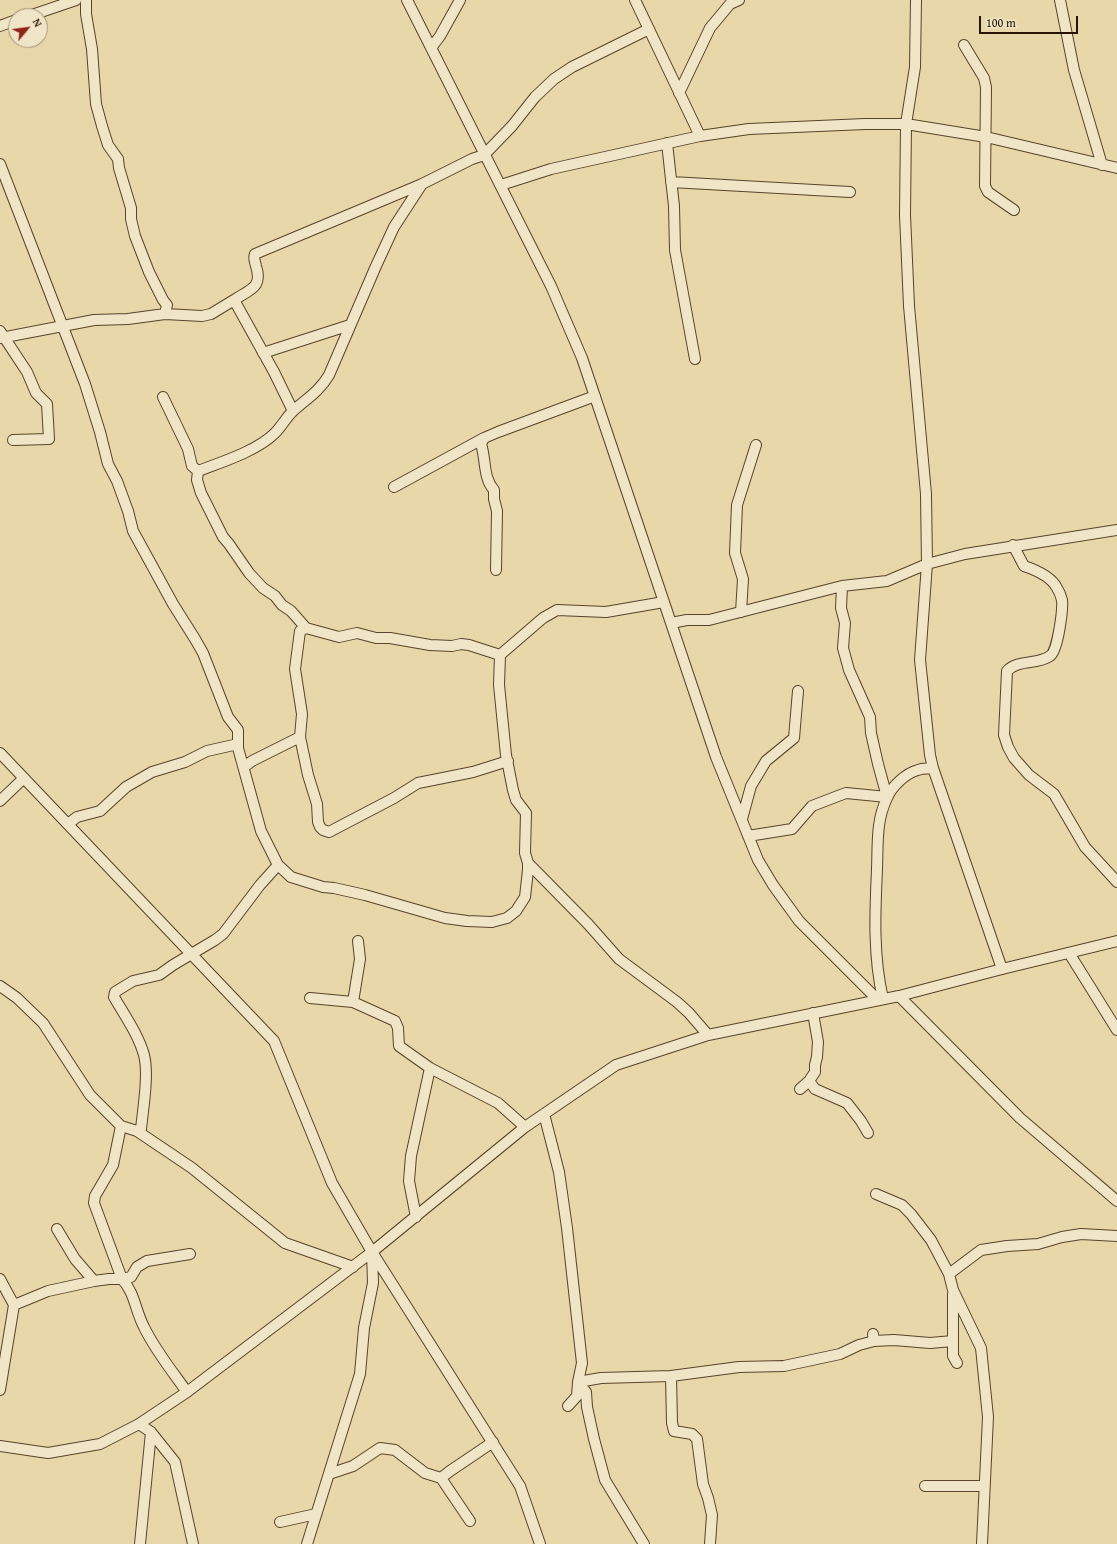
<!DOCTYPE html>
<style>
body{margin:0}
#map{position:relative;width:1117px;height:1544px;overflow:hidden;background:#e8d7a9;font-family:"Gentium Book Plus",serif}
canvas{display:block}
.north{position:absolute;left:8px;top:8px;width:40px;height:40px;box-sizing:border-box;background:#f0e5c7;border:1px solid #a09177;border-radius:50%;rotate:61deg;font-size:11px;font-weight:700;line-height:16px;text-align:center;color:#271300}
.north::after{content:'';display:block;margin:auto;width:14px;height:18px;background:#8f2418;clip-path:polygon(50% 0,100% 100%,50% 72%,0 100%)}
.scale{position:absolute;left:979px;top:16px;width:99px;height:18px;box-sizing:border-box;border:2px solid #271300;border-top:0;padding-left:5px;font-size:12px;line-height:14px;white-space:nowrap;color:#271300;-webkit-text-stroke:3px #f0e5c7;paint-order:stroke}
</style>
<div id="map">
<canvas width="1117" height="1544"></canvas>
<div class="north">N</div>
<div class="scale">100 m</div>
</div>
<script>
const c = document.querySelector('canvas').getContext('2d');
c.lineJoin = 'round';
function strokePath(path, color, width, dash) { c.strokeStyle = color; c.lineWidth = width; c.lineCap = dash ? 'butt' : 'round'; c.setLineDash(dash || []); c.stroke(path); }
const minor = new Path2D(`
 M86,0v14l6,35 4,55 6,22 6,19 10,14 1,9 12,40v11l4,17 14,36 14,28 4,5 -2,9
 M407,0l144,286 31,72 134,399 42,103 15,25 26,36 79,79
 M635,0l65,136
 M916,0l-1,67 -9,57 -1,91 4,91 17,188 1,70 -7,96 10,95 3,13 69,201
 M1060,0l14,70 28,95
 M29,16l47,-16
 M0,26l16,-6
 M964,45l20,33 2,9 -1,99 3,6 26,18
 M431,48l9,-12 20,-36
 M679,93l31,-65 20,-24 9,-4
 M667,143l7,63 1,44 20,109
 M0,164l85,220 15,48 8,32 9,17 11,30 5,20 40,73 22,35 8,14 25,64 10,13v18l23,83 17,34 -18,20 -37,49 -8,6 -42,25 -14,10 -26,6 -18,11 -1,5c11,19 24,37 30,58 5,19 -1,54 -3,74l-4,2
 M671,182l179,10
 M501,185l50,-16 149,-33 49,-7 116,-5h41l80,13 131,31
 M0,331l27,41 9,21 11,11 2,35 -36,1
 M0,338l94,-18 34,-1 37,-5 37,2 9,-2 23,-14
 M263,353l87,-28
 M163,397l25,52 4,17 6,5
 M293,411l-19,-39 -40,-72c16,-11 29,-12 22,-34 -1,-5 -3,-8 -1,-12l167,-70 50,-25 12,-4 28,-29 23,-29 19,-18 18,-12 77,-38
 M394,487l90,-49
 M1013,545l11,21c12,4 27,10 33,22 2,3 4,8 5,12 1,9 -4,51 -12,56 -12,9 -32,3 -43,15l-3,64 4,12 6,11 15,17 25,19 31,53 32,35
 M496,570l1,-59 -3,-12v-9c-11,-12 -8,-31 -13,-46l3,-6 14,-6 97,-36
 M741,612l2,-33 -8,-26 2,-48 19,-60
 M671,623l16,-3h22l133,-34 45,-5 40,-17 38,-10 152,-24
 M500,655l43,-37 14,-8 49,2 58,-10
 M300,737l8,38 9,29 1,18 2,5 3,3 6,2 65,-34 24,-15 55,-11 35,-11
 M0,753l274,288 58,142 40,69 148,234 20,58
 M244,767l8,-6 48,-24 2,-23 -7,-45 5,-38 6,-3 -15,-17 -9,-6 -7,-9 -12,-8 -14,-15 -20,-29 -6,-7 -22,-44 -4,-13 1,-9c24,-9 59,-20 77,-38 6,-6 11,-15 17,-21 14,-13 27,-20 37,-37l47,-109 18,-39 28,-43
 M0,801l24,-23
 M742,819l9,-33 15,-25 28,-23 4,-47
 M68,824l9,-7 23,-6 26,-24 26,-15 33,-10 22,-11 31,-7
 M748,836l44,-7 20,-23 26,-10 8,-3 41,4 -9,-33 -7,-31 -1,-16 -21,-47 -6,-22 2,-25 -4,-15 1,-22
 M528,863l60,61 31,35 58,43 12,11 19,22
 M278,865l13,12 32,10 11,1 31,7 80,23 22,3 25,1 15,-4 9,-7 9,-14 3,-27v-7l-3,-10 1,-40 -10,-13 -3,-10 -7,-35 -7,-70 1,-30 -31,-10 -8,-1 -9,2 -22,-1 -40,-7h-14l-19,-5 -18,4 -33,-9
 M1069,953l48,77
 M0,986l17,12 26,25 47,72 31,31 16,5 55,37 93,75 68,24
 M899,996l121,122 97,83
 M310,998l43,4 7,-43 -2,-18
 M883,999c-10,-43 -8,-86 -6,-130 1,-26 -1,-48 10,-71 5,-12 19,-25 31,-28 5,-2 10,-1 15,-2
 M353,1002l42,19 3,7 1,18 31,22 68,35 27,24
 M809,1081l6,8 32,14 14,18 7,12
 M800,1089l9,-8 6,-9v-7l2,-8 1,-15 -5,-29
 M544,1114l15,58 8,56 15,135 -4,19 -1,14 -9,10
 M121,1126l-8,39 -18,31 -1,7 28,76c13,14 13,31 22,48 11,23 28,44 43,65
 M876,1194l26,11 9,9 20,26 18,34 4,16 28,58 7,69 -6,127
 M416,1217l-7,-36 2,-25 19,-88
 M57,1229l18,30 19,22
 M949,1274l32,-24 26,-4 31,-2 24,-7 19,-3 36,2
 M0,1279l14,26 34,-14 46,-10 15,-2h13l9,-2 6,-10 10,-6 43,-7
 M953,1294v62l4,7
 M873,1334l1,7 20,-1 36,3 23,-2
 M671,1376l68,-9 45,-1 56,-12 19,-9 15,-4
 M578,1382l23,-4 70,-2 1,47 2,8 18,3 5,5 6,45 5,14 4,17 -2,29
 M578,1382l8,10 1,15 7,32 11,41 39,64
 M0,1390l14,-85
 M139,1424l12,8 24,30 18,82
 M0,1446l48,7 52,-9 39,-20 48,-32 185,-140 153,-125 91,-62 92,-30 191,-39 103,-27 115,-28
 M329,1474l24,-8 27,-18 15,2 30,23 16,5 29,43
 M441,1478l9,-7 43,-29
 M925,1486h59
 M280,1522l36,-8
 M140,1544l11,-112
 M307,1544l53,-170 4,-46 9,-45 -1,-31`);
strokePath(minor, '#57442a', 12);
strokePath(minor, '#f0e5c7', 10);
</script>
